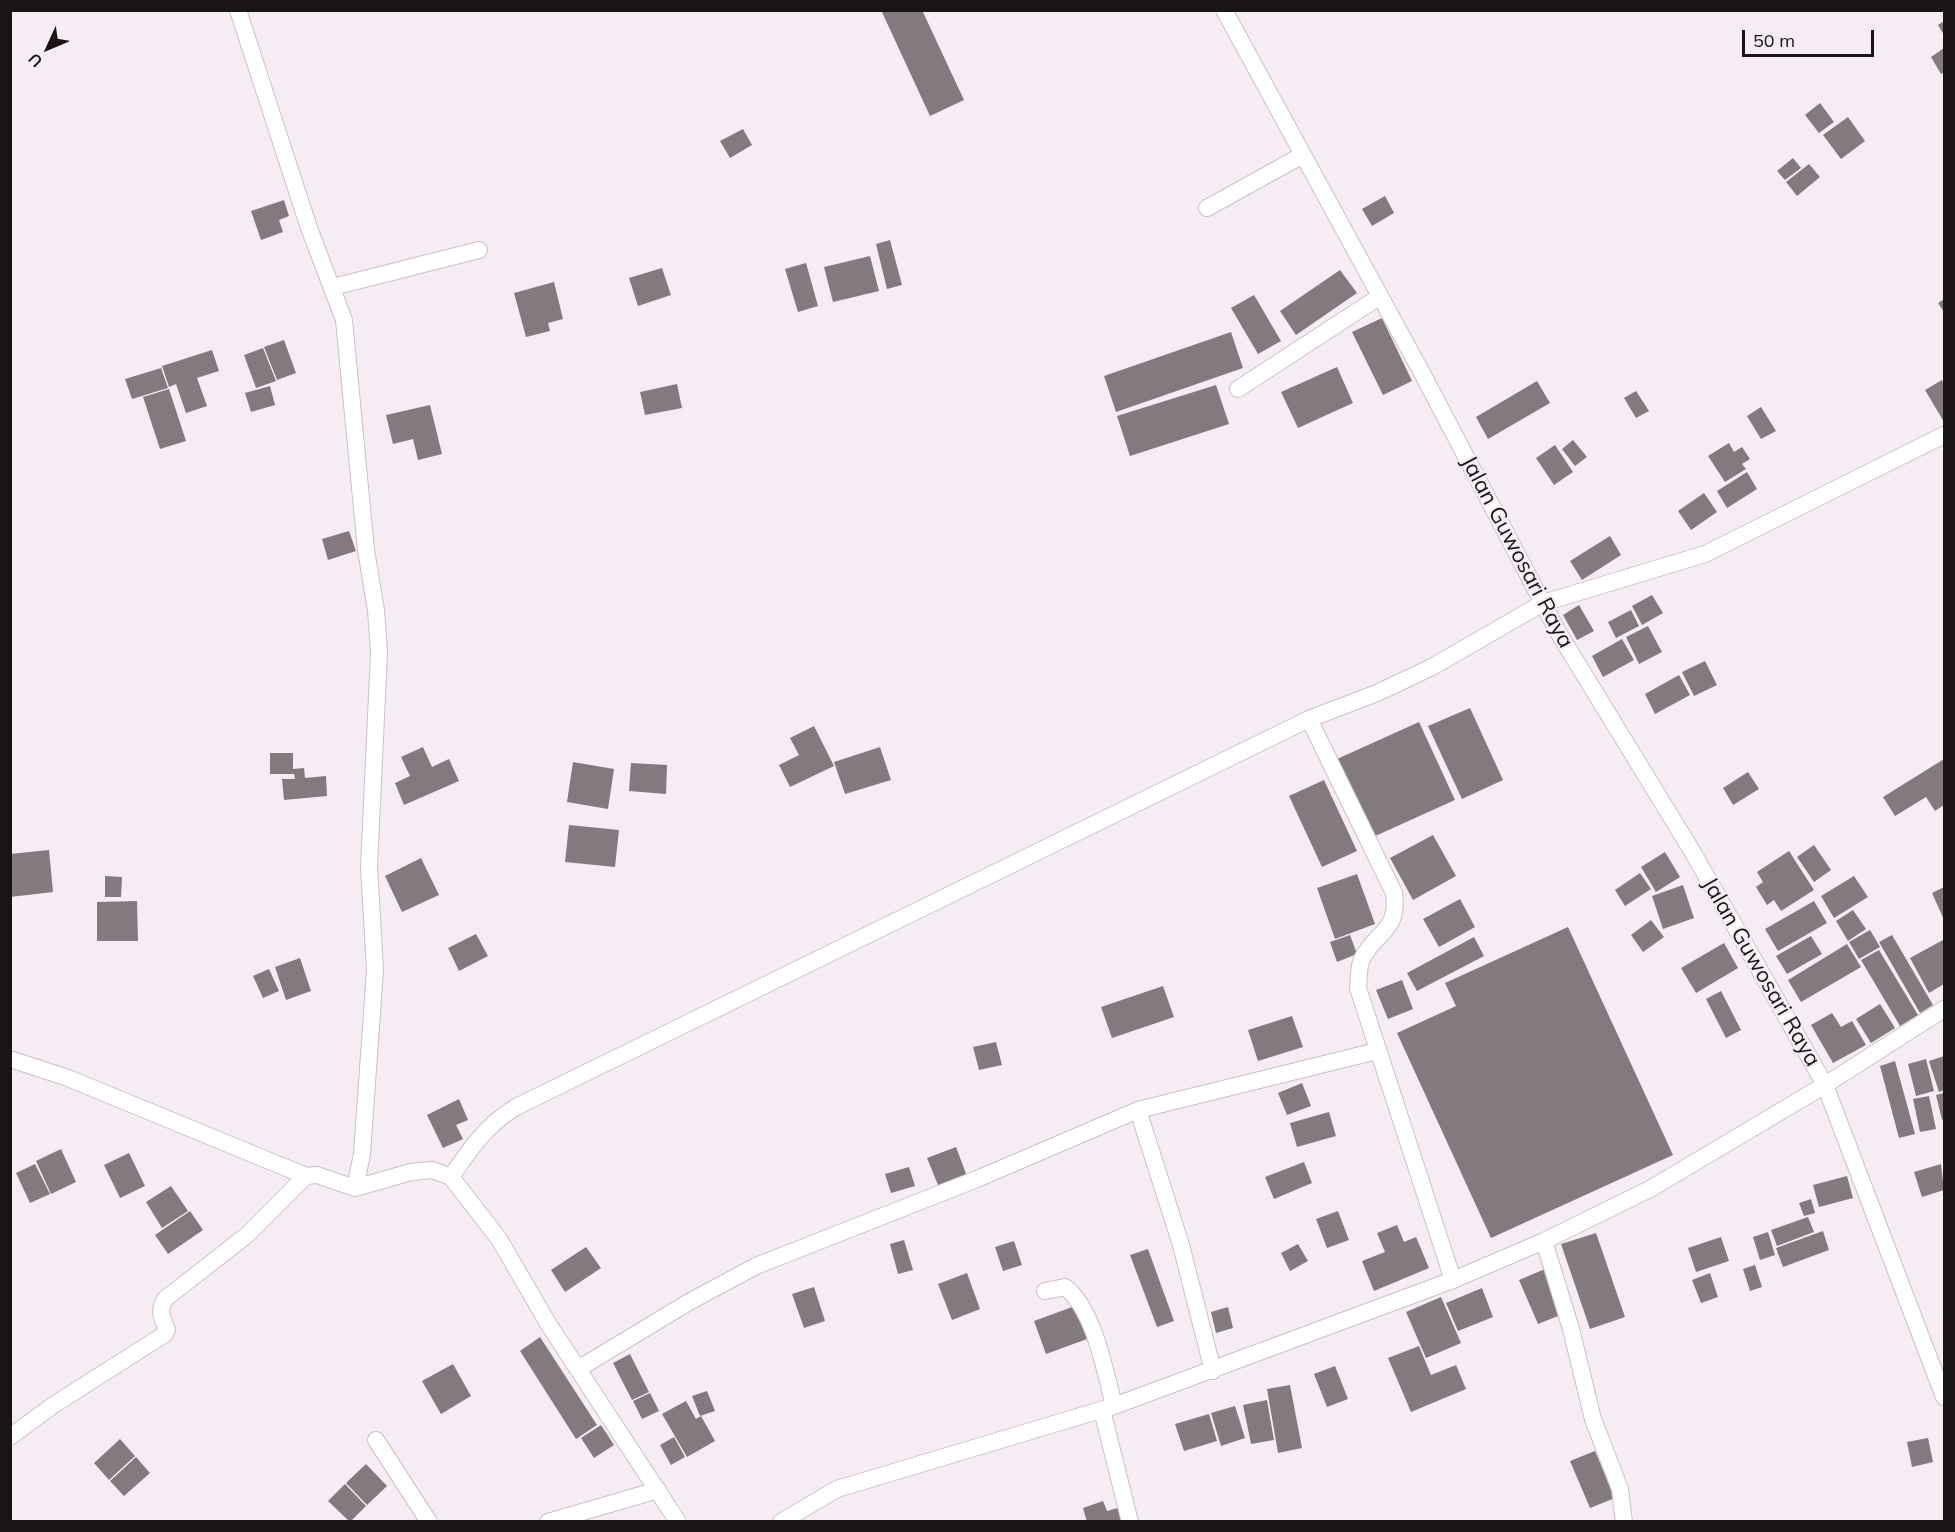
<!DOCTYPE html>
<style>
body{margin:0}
#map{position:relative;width:1955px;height:1532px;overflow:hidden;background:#f6ecf3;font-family:Mulish,sans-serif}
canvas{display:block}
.frame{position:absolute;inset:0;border:12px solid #191517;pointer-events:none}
.north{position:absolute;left:18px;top:18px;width:60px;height:60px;-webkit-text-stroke:4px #f6ecf3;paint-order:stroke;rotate:226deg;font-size:16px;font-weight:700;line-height:24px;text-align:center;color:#191517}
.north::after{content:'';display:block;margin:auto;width:21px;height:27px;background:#191517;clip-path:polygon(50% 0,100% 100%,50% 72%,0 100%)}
.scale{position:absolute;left:1742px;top:30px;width:132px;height:27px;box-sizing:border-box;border:3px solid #191517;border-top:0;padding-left:8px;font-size:18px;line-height:21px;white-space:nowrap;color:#191517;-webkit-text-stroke:4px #f6ecf3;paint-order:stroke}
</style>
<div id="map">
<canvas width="1955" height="1532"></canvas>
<div class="frame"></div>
<div class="north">U</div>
<div class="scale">50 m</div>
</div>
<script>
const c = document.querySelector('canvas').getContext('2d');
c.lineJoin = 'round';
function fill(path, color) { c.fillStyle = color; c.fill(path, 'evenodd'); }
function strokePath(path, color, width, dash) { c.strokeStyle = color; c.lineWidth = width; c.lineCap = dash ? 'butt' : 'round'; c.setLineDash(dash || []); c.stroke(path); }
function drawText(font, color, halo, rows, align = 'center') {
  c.font = font + ' Mulish,sans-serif'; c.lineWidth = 4.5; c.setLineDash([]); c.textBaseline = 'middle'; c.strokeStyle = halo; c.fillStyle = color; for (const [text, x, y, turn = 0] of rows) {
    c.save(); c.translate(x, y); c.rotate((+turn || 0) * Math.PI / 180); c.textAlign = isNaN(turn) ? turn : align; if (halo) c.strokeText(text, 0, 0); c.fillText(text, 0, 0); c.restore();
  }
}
fill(new Path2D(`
 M881,10h41l42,90 -34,16z
 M1944,21v14l-6,-10z
 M1944,48v24l-3,2 -10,-17z
 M1820,103l14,19 -15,11 -14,-18z
 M1848,117l17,24 -24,18 -18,-24z
 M743,129l9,16 -22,13 -10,-17z
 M1793,158l8,10 -16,12 -8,-9z
 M1809,164l11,13 -23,19 -11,-14z
 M1385,196l9,17 -22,13 -10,-17z
 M284,200l5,16 -10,4 4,12 -22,8 -10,-29z
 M890,240l12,45 -15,4 -11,-45z
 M870,256l9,35 -46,11 -9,-35z
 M806,263l12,43 -20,6 -13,-43z
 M662,268l9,27 -33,11 -9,-28z
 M1340,270l17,23 -61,42 -16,-24z
 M554,282l9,37 -15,4 2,8 -24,6 -12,-44z
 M1254,295l27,46 -23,13 -27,-46z
 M1944,299v13l-6,-9z
 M1382,318l30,63 -29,14 -31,-63z
 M1231,332l12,36 -127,44 -12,-36z
 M284,340l12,33 -19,7 -13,-33z
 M263,348l13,33 -20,7 -12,-33z
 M212,350l7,21 -22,7 10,28 -21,7 -10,-29 -7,3 -7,-21z
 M1337,367l16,36 -55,25 -17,-36z
 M161,368l7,20 -36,11 -7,-20z
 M1942,380l2,4v38l-19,-32z
 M1537,381l13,22 -62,36 -12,-22z
 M677,384l5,24 -37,7 -5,-23z
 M1216,385l13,39 -99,32 -13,-40z
 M270,386l5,19 -24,7 -6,-19z
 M169,389l17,52 -26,8 -17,-52z
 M1636,391l13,20 -13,7 -12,-20z
 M430,405l12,49 -24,6 -5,-21 -20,5 -7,-29z
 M1761,407l15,24 -15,8 -14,-23z
 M1573,440l14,17 -12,9 -13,-17z
 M1729,443l5,9 8,-5 8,12 -8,5 4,5 -21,13 -17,-26z
 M1555,445l18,27 -19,13 -18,-27z
 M1747,472l10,17 -30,19 -10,-17z
 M1704,493l13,19 -26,18 -13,-19z
 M349,531l7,20 -28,9 -6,-21z
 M1610,536l11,19 -39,25 -12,-19z
 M1652,595l11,18 -21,12 -10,-19z
 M1579,605l15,26 -17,9 -14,-25z
 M1631,610l8,16 -23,12 -8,-16z
 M1648,626l14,26 -23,12 -13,-27z
 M1622,639l12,21 -31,17 -11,-21z
 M1705,661l12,24 -23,11 -12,-24z
 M1679,675l11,20 -35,19 -10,-20z
 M1470,708l33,72 -41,19 -34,-73z
 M1419,722l36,78 -82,37 -36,-78z
 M814,726l20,40 -44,21 -11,-22 20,-10 -9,-17z
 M423,747l9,20 17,-8 10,22 -55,24 -9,-22 15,-7 -9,-19z
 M880,747l11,33 -46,14 -11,-32z
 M270,753h23v16l11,-1 1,10 21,-2 1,20 -43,4 -2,-21h13l-1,-5h-24z
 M1944,759v46l-9,6 -9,-14 -31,19 -12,-19z
 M573,762l41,7 -6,40 -41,-7z
 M631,763l36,2 -1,29 -37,-3z
 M1748,772l11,17 -26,16 -10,-17z
 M1324,780l33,71 -35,16 -33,-71z
 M569,825l50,5 -4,37 -50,-5z
 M1433,835l23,41 -43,24 -23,-42z
 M1814,845l17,25 -17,12 -17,-25z
 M49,850l4,42 -43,5v-43z
 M1789,851l25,39 -33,21 -7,-11 -7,5 -11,-18 7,-5 -6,-10z
 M1665,852l15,25 -24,15 -15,-25z
 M421,858l18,37 -37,17 -17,-36z
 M1640,873l11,16 -26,17 -10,-16z
 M1357,874l18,50 -40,15 -18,-51z
 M105,876l17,1 -1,20h-16z
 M1854,876l14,21 -34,21 -13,-22z
 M1683,885l11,33 -31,11 -11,-33z
 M1944,887v33l-12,-27z
 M1460,899l15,28 -36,20 -16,-28z
 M137,901l1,40h-41v-39z
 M1814,901l13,22 -49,28 -13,-22z
 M1853,910l13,19 -18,12 -12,-20z
 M1651,920l13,17 -21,15 -12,-17z
 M1568,927l105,228 -182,83 -94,-205 59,-27 -11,-23z
 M1870,930l10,17 -21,12 -10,-17z
 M476,934l12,22 -29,15 -11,-23z
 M1350,935l7,19 -20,8 -7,-20z
 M1892,935l41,70 -13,8 -41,-71z
 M1811,936l11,18 -35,20 -11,-18z
 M1474,937l10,19 -67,35 -10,-18z
 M1943,940l1,44 -15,9 -19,-35z
 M1724,943l14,25 -42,25 -15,-25z
 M1847,944l14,23 -60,35 -13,-22z
 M1879,950l39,65 -18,11 -39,-66z
 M300,958l11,33 -25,9 -11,-33z
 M269,969l10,22 -16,7 -10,-22z
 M1402,980l11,29 -25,10 -12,-29z
 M1163,986l11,31 -62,21 -11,-31z
 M1721,991l20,39 -15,8 -20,-39z
 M1880,1004l15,24 -24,15 -15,-24z
 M1832,1013l9,14 11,-6 14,24 -33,18 -22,-38z
 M1292,1016l11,31 -45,14 -10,-31z
 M996,1042l6,23 -23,5 -6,-23z
 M1944,1056v34l-5,2 -10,-31z
 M1926,1059l8,32 -18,5 -8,-32z
 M1895,1061l20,73 -16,4 -19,-72z
 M1302,1083l9,23 -24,9 -9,-22z
 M1944,1093v26l-2,1 -6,-25z
 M1929,1096l7,33 -16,3 -7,-33z
 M459,1099l9,21 -12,5 7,14 -20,9 -16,-33z
 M1329,1112l7,24 -39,11 -7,-24z
 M956,1147l12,32 -28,11 -13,-32z
 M61,1149l15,33 -25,12 -15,-33z
 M129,1153l16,33 -25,12 -16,-33z
 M1304,1162l8,21 -38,16 -9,-22z
 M35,1164l15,30 -20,9 -14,-30z
 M1941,1164l3,26 -22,7 -8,-25z
 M909,1167l6,19 -24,7 -6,-19z
 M1847,1176l6,22 -34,9 -6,-22z
 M171,1186l17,25 -26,17 -16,-26z
 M1811,1199l4,14 -11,3 -5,-13z
 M190,1211l13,19 -35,24 -13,-19z
 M1338,1211l11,29 -22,8 -11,-29z
 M1808,1217l6,15 -37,14 -6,-16z
 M1397,1225l7,17 12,-5 13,31 -55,23 -12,-30 23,-9 -8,-19z
 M1823,1231l6,19 -46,17 -7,-19z
 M1768,1232l7,23 -15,5 -7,-23z
 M1596,1233l29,84 -35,12 -29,-85z
 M1721,1237l8,24 -33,11 -8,-24z
 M904,1240l9,30 -15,4 -8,-30z
 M1014,1241l8,24 -19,6 -8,-24z
 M1298,1244l10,17 -18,10 -9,-18z
 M586,1247l15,21 -36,24 -14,-22z
 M1148,1249l26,72 -17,6 -27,-72z
 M1755,1265l7,22 -12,4 -7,-22z
 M1545,1269l18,45 -25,10 -19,-44z
 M967,1273l13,36 -28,11 -14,-36z
 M1710,1273l8,24 -17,6 -9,-23z
 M814,1287l11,34 -21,7 -12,-34z
 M1482,1288l11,29 -35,14 -12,-28z
 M1441,1297l20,46 -35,15 -20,-46z
 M1075,1306l12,33 -41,15 -12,-33z
 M1228,1307l5,21 -17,5 -5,-21z
 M540,1337l57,88 -21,14 -56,-88z
 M1419,1346l12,29 25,-10 10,24 -55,23 -23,-54z
 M630,1354l19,38 -17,8 -19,-37z
 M453,1364l18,32 -30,18 -19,-33z
 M1335,1366l13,33 -21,8 -13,-33z
 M1290,1385l12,63 -24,5 -11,-64z
 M707,1391l8,20 -15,5 -8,-20z
 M650,1393l9,18 -17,8 -9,-18z
 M1267,1400l7,40 -23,4 -8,-39z
 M686,1401l10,18 5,-3 14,25 -28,16 -25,-43z
 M1235,1406l10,32 -24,8 -10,-33z
 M1209,1414l8,27 -33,10 -9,-27z
 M601,1425l13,20 -20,13 -13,-20z
 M674,1437l11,20 -14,8 -11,-20z
 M1928,1438l5,24 -21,5 -5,-25z
 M120,1439l15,17 -26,24 -15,-17z
 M1595,1451l20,47 -25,10 -20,-47z
 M136,1457l14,16 -26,23 -14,-15z
 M366,1464l21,22 -20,19 -21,-22z
 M345,1484l21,22 -16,16 -22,-21z
 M1103,1501l4,10 14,-4 5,15h-39l-4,-14z`), '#837a80');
const minor = new Path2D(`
 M238,10l71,218 35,92 22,230 10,60 3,43 -10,214 6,103 -13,184 -7,34
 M1224,10l198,363 136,259 134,219 133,234 119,312
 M1207,208l94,-52
 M333,287l146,-37
 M1238,389l141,-92
 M1309,719l85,174c5,40 -18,37 -32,66 -4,9 -3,20 -4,29l95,292
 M10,1059l58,19 238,98 11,-1 38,13 56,-16 21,-2 19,7 48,62 50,86 129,197
 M1138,1110l43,135 32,126
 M451,1177c19,-28 35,-52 65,-70l793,-388 68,-26 55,-26 111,-64 162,-49 239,-119
 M1544,1241l27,88 22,90 27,70 4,33
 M1045,1291l20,-4c29,22 40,84 49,119
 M578,1369l111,-67 67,-36 221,-87 161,-69 239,-59
 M1102,1410l28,112
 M10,1437l42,-31 113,-72 2,-4c-5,-13 -9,-18 -2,-31l82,-64 59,-59
 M376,1440l53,82
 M548,1522l110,-32
 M781,1522l56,-33 277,-83 339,-126 91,-39 106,-52 175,-104 119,-76`);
strokePath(minor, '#cbc1c7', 18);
strokePath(minor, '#fff', 16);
drawText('22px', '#191517', '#f6ecf3', [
 ["Jalan Guwosari Raya",1517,552,62],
 ["Jalan Guwosari Raya",1761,972,60]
]);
</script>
